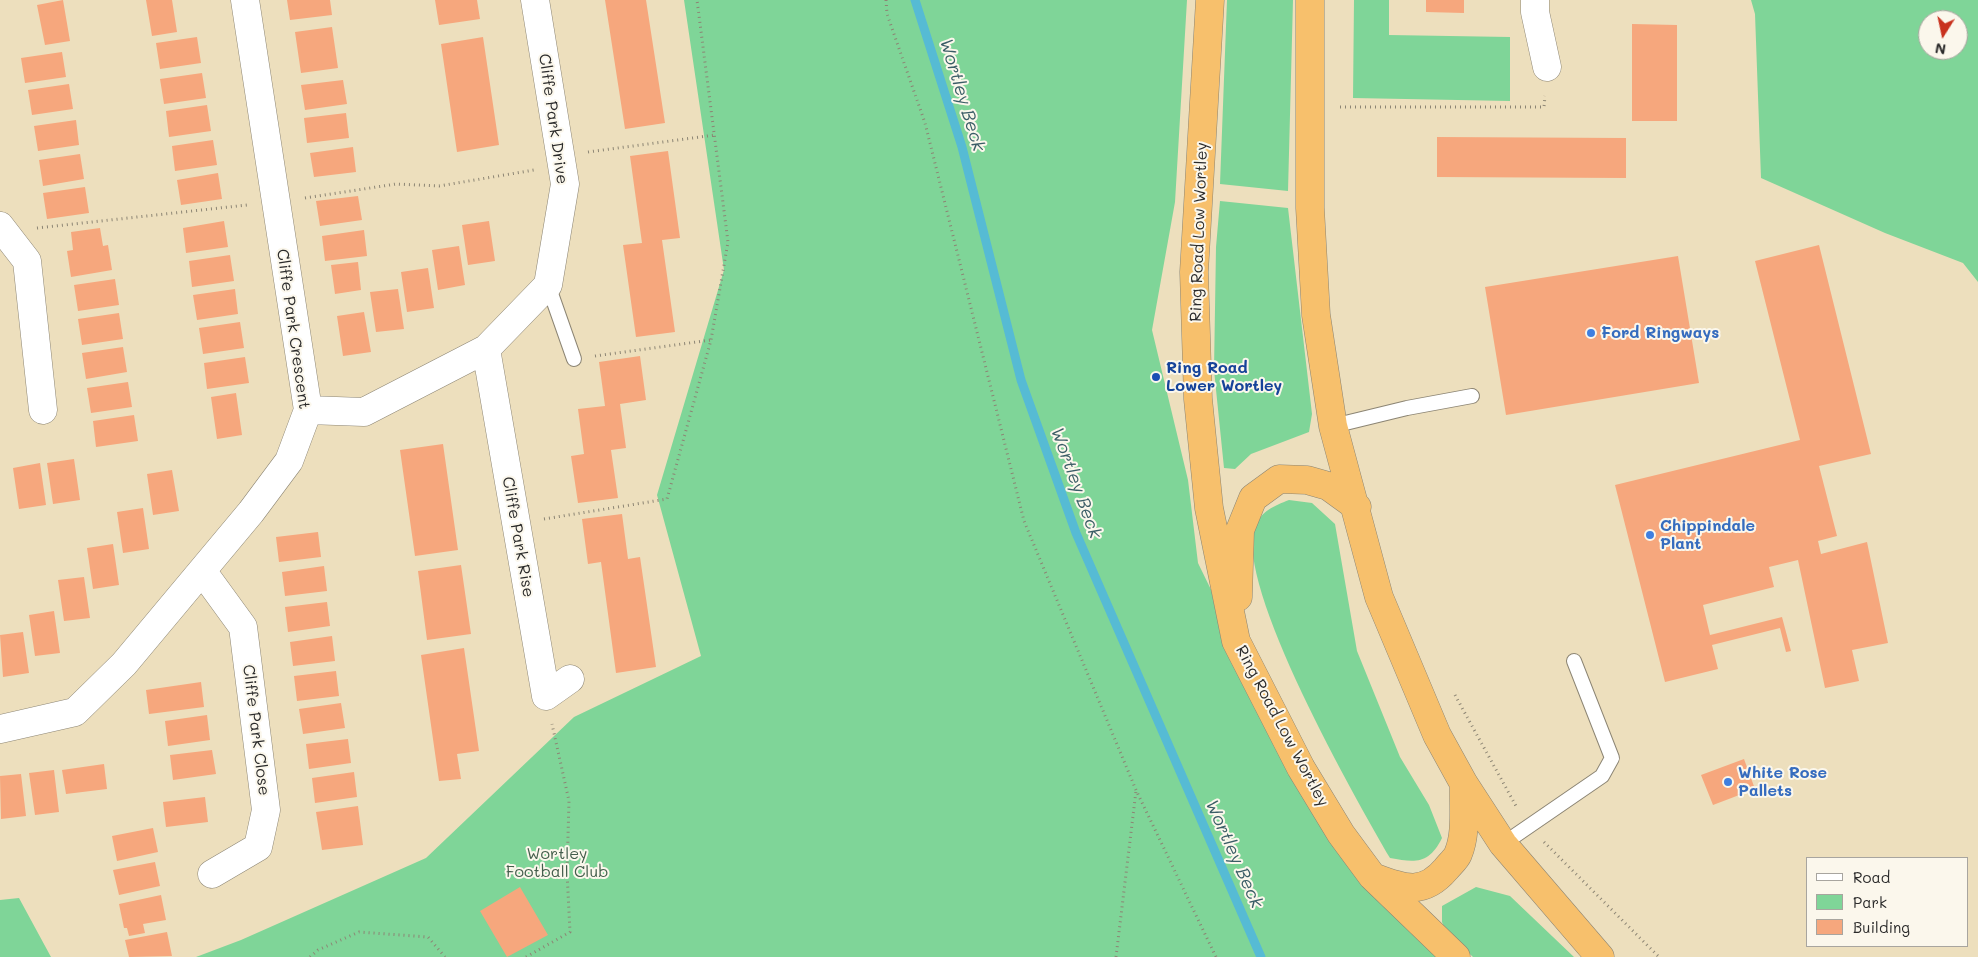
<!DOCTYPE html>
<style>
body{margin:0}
#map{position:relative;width:1978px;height:957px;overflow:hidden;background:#eddfbd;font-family:Mali,sans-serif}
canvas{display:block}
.legend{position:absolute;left:1806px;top:857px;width:162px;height:90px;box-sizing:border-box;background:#fbf7ec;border:1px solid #a8a59f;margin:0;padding:6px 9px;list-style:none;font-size:15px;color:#2b2b2b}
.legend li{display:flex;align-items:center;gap:10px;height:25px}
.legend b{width:25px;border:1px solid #a8a59f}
.north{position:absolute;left:1918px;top:10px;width:50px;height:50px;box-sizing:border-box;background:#fbf7ec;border:1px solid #a8a59f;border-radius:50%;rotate:190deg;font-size:14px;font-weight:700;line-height:20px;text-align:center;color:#2b2b2b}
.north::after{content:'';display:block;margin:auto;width:18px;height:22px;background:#c8321e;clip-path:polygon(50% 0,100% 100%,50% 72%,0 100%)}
</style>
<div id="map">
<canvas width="1978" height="957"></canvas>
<ul class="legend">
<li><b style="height:6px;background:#fff"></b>Road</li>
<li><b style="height:14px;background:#7fd598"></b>Park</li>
<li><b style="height:14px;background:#f6a77d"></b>Building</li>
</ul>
<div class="north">N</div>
</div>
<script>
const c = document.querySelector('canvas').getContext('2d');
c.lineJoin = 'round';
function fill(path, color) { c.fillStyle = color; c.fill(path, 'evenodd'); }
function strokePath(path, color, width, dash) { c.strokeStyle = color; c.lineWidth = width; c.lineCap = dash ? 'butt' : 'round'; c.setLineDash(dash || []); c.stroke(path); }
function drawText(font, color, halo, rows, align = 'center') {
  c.font = font + ' Mali,sans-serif'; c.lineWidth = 4; c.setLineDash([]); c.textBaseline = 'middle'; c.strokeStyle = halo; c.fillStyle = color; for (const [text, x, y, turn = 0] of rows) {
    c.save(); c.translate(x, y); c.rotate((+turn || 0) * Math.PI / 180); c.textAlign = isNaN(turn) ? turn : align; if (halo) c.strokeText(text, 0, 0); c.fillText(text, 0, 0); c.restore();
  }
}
fill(new Path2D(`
 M684,0h503l-12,202 -23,128 36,150 10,83 38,78 105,193 115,123h-1260l45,-17 185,-82 148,-141 127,-61 -44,-161 67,-225z
 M1227,0h66l-5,191 -68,-7z
 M1354,0h35v35l121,2v64l-157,-3z
 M1751,0h227v282l-15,-19 -78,-30 -124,-55 -6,-164zM1928,20h30v30h-30z
 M1220,201l68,7 24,206 -3,18 -58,22 -16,15 -11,-1 -10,-98 2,-123z
 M1289,500l23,3 23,21 22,127 43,106 29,48 13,33c-13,26 -26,25 -52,20 -33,-57 -157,-274 -135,-331 6,-16 19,-21 34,-27z
 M1476,887l34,9 64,61h-101l-27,-26 -4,-9v-16z
 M19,898l32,59h-51v-57z`), '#7fd598');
strokePath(new Path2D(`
 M915,0l47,147 59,233 55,153 185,424`), '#56bbd4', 9);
fill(new Path2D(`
 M63,0l7,41 -25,4 -8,-40z
 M146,0h26l5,32 -25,4z
 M287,0h43l2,15 -42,5z
 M435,0h42l3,19 -41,6z
 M605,0h41l19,123 -40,6z
 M1426,0h38v13l-38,-1z
 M1632,24l45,1v96h-45z
 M332,27l6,41 -37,5 -6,-41z
 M197,37l4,26 -41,6 -4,-26z
 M483,37l16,108 -42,7 -16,-108z
 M62,52l4,25 -41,6 -4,-25z
 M202,73l4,25 -42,6 -4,-25z
 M343,80l4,24 -42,6 -4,-25z
 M69,84l4,25 -41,6 -4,-25z
 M207,105l4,26 -42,6 -3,-26z
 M346,113l3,25 -42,5 -3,-25z
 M76,120l3,25 -41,6 -4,-25z
 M1437,137l189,1v40l-189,-1z
 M213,140l4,25 -42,6 -3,-25z
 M353,147l3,25 -42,5 -4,-24z
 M668,151l12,87 -18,2 13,92 -39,5 -13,-92 19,-2 -12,-87z
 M80,154l4,25 -41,7 -4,-26z
 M218,173l4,26 -41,6 -4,-25z
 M85,187l4,26 -42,6 -4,-26z
 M358,196l4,24 -42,6 -4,-25z
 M224,221l4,26 -42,6 -3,-25z
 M489,221l6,40 -27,4 -6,-40z
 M100,228l3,18 5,-1 4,25 -41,7 -4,-26 6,-1 -2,-18z
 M364,230l3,26 -42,5 -3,-25z
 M1819,245l52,209 -52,12 18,70 -19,5 3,13 46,-12 21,101 -36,7 7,31 -34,7 -27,-128 -29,7 5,20 -71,18 7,30 72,-18 9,34 -5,1 -6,-24 -68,17 6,24 -53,13 -50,-197 185,-45 -45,-179z
 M459,246l6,39 -27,5 -6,-40z
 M230,255l4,26 -42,6 -3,-26z
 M1678,256l21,127 -193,32 -21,-128z
 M358,262l3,28 -26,4 -4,-29z
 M428,268l6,40 -27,4 -6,-40z
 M115,279l4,26 -41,6 -4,-26z
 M235,289l3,25 -41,6 -4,-25z
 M398,289l6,40 -28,3 -6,-40z
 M364,312l7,40 -28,4 -6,-40z
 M119,313l4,26 -41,6 -4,-26z
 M240,322l4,26 -41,6 -4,-26z
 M123,347l4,25 -41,7 -4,-26z
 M640,356l6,44 -26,4 6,44 -15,2 7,48 -40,5 -7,-47 13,-2 -6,-45 27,-3 -6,-44z
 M245,357l4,26 -42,6 -3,-26z
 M128,382l4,25 -41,6 -4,-25z
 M236,393l6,42 -25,4 -6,-42z
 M134,415l4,26 -42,6 -3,-26z
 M443,444l15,106 -43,6 -15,-106z
 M74,459l6,41 -27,4 -6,-41z
 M40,463l6,42 -27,4 -6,-41z
 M172,470l7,41 -26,4 -6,-41z
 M143,508l6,41 -26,4 -6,-41z
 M622,514l6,45 12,-2 16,110 -40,6 -15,-111 -13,2 -6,-45z
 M318,532l3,25 -42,5 -3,-25z
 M113,544l6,41 -26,4 -6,-41z
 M461,565l10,69 -44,6 -9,-69z
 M324,566l3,25 -42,5 -3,-24z
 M84,577l6,41 -26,3 -6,-41z
 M327,602l3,24 -42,6 -3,-25z
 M54,611l6,42 -25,3 -6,-41z
 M23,632l6,41 -26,4 -3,-42z
 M332,636l3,25 -42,5 -3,-24z
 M464,648l15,103 -22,3 4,25 -22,2 -18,-126z
 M336,671l3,25 -42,5 -3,-25z
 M201,682l3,25 -55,7 -3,-24z
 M341,703l4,25 -42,6 -4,-25z
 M207,715l3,25 -42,6 -3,-25z
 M348,739l3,24 -42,6 -3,-25z
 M212,750l4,24 -43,6 -3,-25z
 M1744,759l11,30 -42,16 -12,-30z
 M104,764l3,25 -41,5 -4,-24z
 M54,770l5,42 -24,3 -6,-42z
 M354,772l3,25 -42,6 -3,-25z
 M21,774l5,42 -25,3 -1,-43z
 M205,797l3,25 -42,5 -3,-25z
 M358,806l5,39 -41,5 -6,-38z
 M153,828l5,24 -41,9 -5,-25z
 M155,862l5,24 -41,9 -6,-25z
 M520,887l28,48 -41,22 -27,-46z
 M161,895l5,25 -23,4 2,9 -16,3 -2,-8h-3l-5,-24z
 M167,932l5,24 -43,1 -4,-17z`), '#f6a77d');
const service = new Path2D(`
 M548,285l26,74
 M1333,426l74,-18 65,-12
 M1503,844l99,-68 10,-18 -38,-97`);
const minor = new Path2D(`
 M1535,0v12l12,55
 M0,226l27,35 16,149
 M486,349l60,347 24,-17
 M308,410l56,2 122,-63 62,-64 17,-101 -30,-184
 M203,572l40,55 23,183 -8,37 -46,27
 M0,729l75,-17 49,-48 127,-152 38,-51 19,-51 -63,-410`);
const trunk = new Path2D(`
 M1210,0l-16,272 4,127 11,109 27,133 65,127 40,66 31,42 84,81
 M1310,0v208l6,107 17,111 46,171 58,138 27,49 39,60 97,113
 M1238,597l2,-67 13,-32 26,-19 28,1 21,6 29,21
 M1376,878c29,11 48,17 70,-9 4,-5 10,-10 12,-15 9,-21 5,-48 6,-70`);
strokePath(service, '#8c8574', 16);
strokePath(minor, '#8c8574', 29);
strokePath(trunk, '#8c8574', 29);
strokePath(new Path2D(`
 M886,0l1,14 38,109 99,398 112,269 80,167
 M1340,107h204l1,-11
 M588,152l127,-17
 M305,198l91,-14 43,2 95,-16
 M37,228l210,-23
 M595,356l116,-16
 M544,519l123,-20 44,-159 17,-98 -31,-242
 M1455,695l61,111
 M1544,842l115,115
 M310,957l8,-7 41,-18 69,5 17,20
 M526,957l44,-25 -3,-60 2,-71 -17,-77
 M1116,957l20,-166`), '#8c8574', 3, [1, 4]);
strokePath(service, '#fff', 14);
strokePath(minor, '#fff', 28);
strokePath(trunk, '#f7c06c', 28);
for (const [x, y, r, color] of [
 [1591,333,5,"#3f7fe0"],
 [1156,377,5,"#1a4fb4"],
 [1650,535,5,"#3f7fe0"],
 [1728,782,5,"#3f7fe0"]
]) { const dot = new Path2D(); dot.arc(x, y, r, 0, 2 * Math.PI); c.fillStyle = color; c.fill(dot); strokePath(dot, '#fbf7ec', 2); }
drawText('16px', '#2b2b2b', '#fbf7ec', [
 ["Cliffe Park Drive",553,119,82],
 ["Ring Road Low Wortley",1199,232,-88],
 ["Cliffe Park Crescent",293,329,82],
 ["Cliffe Park Rise",518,537,80],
 ["Ring Road Low Wortley",1282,726,62],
 ["Cliffe Park Close",256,730,83]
]);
drawText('bold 16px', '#366cbe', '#fbf7ec', [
 ["Ford Ringways",1601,333],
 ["Chippindale",1660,526],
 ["Plant",1660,544],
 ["White Rose",1738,773],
 ["Pallets",1738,791]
], 'left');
drawText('bold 16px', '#164399', '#fbf7ec', [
 ["Ring Road",1166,368],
 ["Lower Wortley",1166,386]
], 'left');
drawText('16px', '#445e4c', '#fbf7ec', [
 ["Wortley",557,854],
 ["Football Club",557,872]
]);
drawText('italic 18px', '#3a5d66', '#fbf7ec', [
 ["Wortley Beck",962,95,73],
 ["Wortley Beck",1076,483,70],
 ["Wortley Beck",1234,854,66]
]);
</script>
